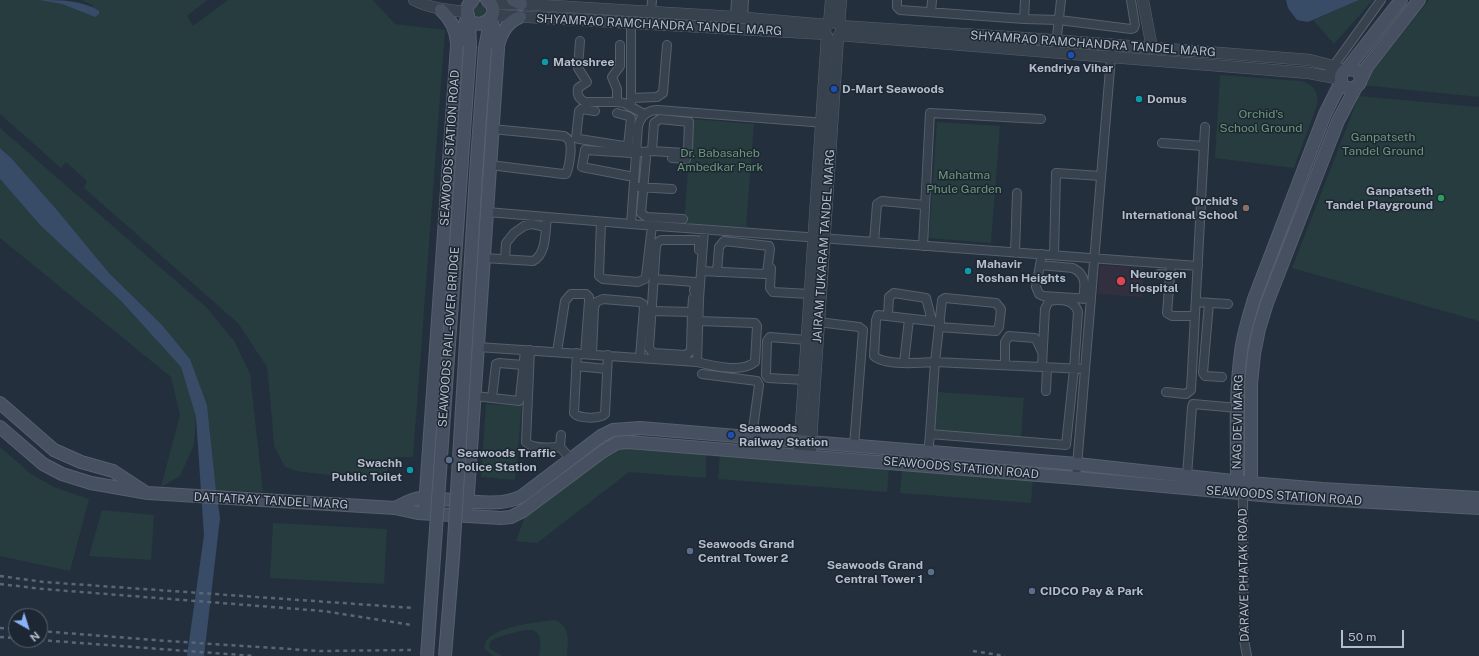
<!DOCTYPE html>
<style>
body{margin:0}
#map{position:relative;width:1479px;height:656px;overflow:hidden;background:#242f3e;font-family:"Public Sans",sans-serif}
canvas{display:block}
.north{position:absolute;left:8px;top:608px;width:40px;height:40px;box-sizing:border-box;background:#1d2633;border:1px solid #59626f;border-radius:50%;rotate:141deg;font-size:11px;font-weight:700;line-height:16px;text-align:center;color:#b4bcc9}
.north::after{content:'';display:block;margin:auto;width:14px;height:18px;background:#8ab4f8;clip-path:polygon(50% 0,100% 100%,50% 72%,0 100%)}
.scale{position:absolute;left:1341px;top:630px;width:63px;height:18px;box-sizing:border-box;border:2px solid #b4bcc9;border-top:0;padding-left:5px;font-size:12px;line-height:14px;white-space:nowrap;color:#b4bcc9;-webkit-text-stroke:3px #1d2633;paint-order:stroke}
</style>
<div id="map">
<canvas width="1479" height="656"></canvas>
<div class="north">N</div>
<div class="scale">50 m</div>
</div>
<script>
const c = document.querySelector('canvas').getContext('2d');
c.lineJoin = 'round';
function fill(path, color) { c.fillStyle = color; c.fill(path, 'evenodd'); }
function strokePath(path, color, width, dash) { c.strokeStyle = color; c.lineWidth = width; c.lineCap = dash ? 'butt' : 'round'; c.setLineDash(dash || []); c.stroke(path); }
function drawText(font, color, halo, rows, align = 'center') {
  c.font = font + ' "Public Sans",sans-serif'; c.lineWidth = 3; c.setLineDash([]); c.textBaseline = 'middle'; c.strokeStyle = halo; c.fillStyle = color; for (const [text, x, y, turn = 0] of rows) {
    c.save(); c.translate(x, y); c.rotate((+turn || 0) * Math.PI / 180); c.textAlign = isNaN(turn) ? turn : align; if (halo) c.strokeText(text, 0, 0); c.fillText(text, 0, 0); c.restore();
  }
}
fill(new Path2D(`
 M1100,265l44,3 -2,29 -44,-3z`), '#32303f');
fill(new Path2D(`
 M0,0h39l23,4 33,13 -3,-12 -11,-5h126l-20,16 6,10 35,-26h145l22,24 50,6 -32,427h-14l-21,24 -82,-10 -11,-4 -11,-21 -2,-28 -5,-51 -29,-44 -154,-135 3,-7 -21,-19 -5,6 -61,-54z
 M1359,0h14l-39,44 -21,-24z
 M1429,0h50v97l-117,-12z
 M474 11a6 6 0 1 1 12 0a6 6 0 1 1-12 0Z
 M1220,75l81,6c13,4 18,10 16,24l-23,63 -79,-10z
 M1359,96l120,11v214l-187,-53z
 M692,119l62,5 -8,103 -62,-4z
 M937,122l63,4 -9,117 -62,-5z
 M0,128l207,180 28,34 15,32 13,118 -47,-2 -9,-85 -17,-46 -28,-34 -53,-52 -52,-63 -45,-51 -12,-11z
 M0,179l40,46 82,77 59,65 15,50 -2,28 -14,31 -19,11 19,-72 -9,-38 -171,-139z
 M938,392l86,6 -3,40 -87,-7z
 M486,404l36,2 -7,74 -34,-3z
 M0,447l31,27 23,13 35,12 -19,72 -70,-15z
 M629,447l77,6v25l-77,-6 -92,71 -21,-2 9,-25 80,-60 14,-8z
 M720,454l169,13 -2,25 -169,-13z
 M902,470l131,9 -2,24 -131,-10z
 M102,510l52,5 -3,45 -62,-4z
 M273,523l114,6 -3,55 -114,-6z
 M554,620c17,5 14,22 13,36h-28c5,-25 -3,-30 -26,-23 -8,2 -17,4 -23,9l-1,6 13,8h-9l-8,-7c-4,-22 54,-27 69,-29z`), '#263c3f');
fill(new Path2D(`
 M39,0c23,0 43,0 60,11v3l-4,3 -33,-13z
 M1286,0h73l-51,22 -11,-2 -9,-12z
 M0,148l12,11 45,51 52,63 53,52 28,34 17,46 9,85 4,28 -16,138h-17l17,-121 -8,-118 -15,-50 -59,-65 -82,-77 -40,-46z`), '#394c67');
const minor = new Path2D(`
 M897,0v7l3,3 124,9 35,1 72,9 3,-1 1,-3 -4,-25
 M651,12l1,-12
 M931,12l1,-12
 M735,17l1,-17
 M743,18l1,-18
 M1024,19l1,-19
 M580,41l-2,27 9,14 -9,6c-1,7 0,10 7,14h32l7,1 20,11
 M1056,45l5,-45
 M1330,71l51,-71
 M631,98l26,-1 6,-4 4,-48
 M617,102v-13l-5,-12 8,-11v-21
 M631,107v-84
 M595,111l-14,-2 -2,2 -3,27 3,1 58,9
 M617,113l11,3 3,2 -3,28
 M1162,143l42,3
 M646,158l-5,55 5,4 37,2
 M672,158l14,1
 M490,165l73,9h3c3,-6 6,-24 4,-31 0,-3 -3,-5 -6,-7l-72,-7
 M634,177l-52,-10 3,-17 46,3 21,-2 32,2 4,-3 1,-28 -29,-3 -6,4 -2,28
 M638,187l34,2
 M487,212l144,12 567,42
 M601,222l-2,54 4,3 35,3 7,-3 1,-3 6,-50
 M631,224l7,-98c3,-10 9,-16 20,-16l167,13
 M874,242l3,-38 5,-3 43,4
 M923,246l7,-133 111,6
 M1015,253l2,-60
 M1042,254l-6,33 3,7 4,2 48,3
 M1054,255l2,-82 45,3
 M484,258l49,3c14,-7 12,-30 14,-44
 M505,259l1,-16 8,-10 10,-7 8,-2 14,3
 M1171,264l-4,49 5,3h23
 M1040,265l33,3c14,7 12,18 10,31
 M771,268l-1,20 3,4 37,2
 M701,271l64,3 2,-1 3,-24 -1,-3 -45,-5 -5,6 -2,25
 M1159,274l11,1
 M654,279l41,3 -1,9
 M1196,302l32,2
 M1209,303l-6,70 2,3 17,1
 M652,311l40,1 1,-14 6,1
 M692,312l-1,39 -5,4 -33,-2 -4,-5 7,-102 2,-4 3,-2h35l3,2v8
 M888,316l1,-19 5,-4 32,5 6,23
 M818,322l41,5 4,3 -9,116
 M939,327l57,4 3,-4 2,-18 -5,-6 -51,-5 -3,2 -7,62c-14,1 -50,4 -61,-6l2,-36 2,-5 62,7
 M478,347l219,15 2,-63 5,-69
 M530,350l-4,92c7,8 24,5 34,5l10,11
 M557,352l8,-51 6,-7h15l3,3v4l-4,53
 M577,353l-3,60c4,6 26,6 31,1l3,-59
 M592,354l2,-46 2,-6 7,-3 36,3 4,2 1,3 -4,50
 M697,362c16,4 45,11 58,0l2,-36 -2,-3 -57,-2
 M904,363l5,-44
 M1005,365v-23l4,-6 26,2 2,3 5,11
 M576,366l31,3
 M1042,366l3,-57 4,-8c11,-2 25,-2 29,11l-4,57 -8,76 -136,-11 5,-72 149,7
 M702,374l55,7 2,4 -7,51
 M805,380l-37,-2 -2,-3 1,-34 3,-4 37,3
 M1046,391l1,-24
 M1166,392l20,2 5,-4 14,-263
 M475,396l44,5 1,-3 5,-48
 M492,398l4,-34 3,-1 24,2
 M560,447l1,-12
 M927,465l3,-31
 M1187,476l5,-69 1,-3 45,4
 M1076,478l36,-433
 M1243,494l1,146 3,16`);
const tertiary = new Path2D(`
 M414,0c17,9 34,10 53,12
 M1143,0l9,48
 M492,4h29l214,13 92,8
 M493,15l333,19
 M829,24l2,-24
 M839,25l2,-25
 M840,26l199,13 271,21 23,6 11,5
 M839,35l470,38 32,6
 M799,455l28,-419
 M810,456l28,-419`);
const secondary = new Path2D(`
 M473,0c-5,4 -7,8 -6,14 6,22 40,2 20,-14
 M513,0l8,4
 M441,10c10,9 15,19 16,33
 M498,46c3,-13 9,-24 22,-29
 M1347,69l9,1c16,15 -13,27 -15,10 -1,-5 2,-9 6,-11l54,-69
 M1361,79l6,-12 52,-67
 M461,174l9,-127 -1,-28
 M476,174l9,-126 5,-26
 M0,403l54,47 27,12 32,9 32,21
 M0,427l43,37 19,10 29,9 57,10 247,15 23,5 83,5 10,-1 12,-6 79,-59 15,-9 11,-1 448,36 207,19 196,11
 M1240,487l-3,-6c0,-42 -2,-86 4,-129 2,-18 8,-36 13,-53l71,-185 16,-32
 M1247,488l4,-5v-99l3,-30 5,-25 8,-26 71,-182 18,-34
 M425,506l32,-460 11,-31
 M395,508c7,-3 17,-10 26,-10 28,-1 77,12 101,-2l79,-60 12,-6 27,-2 437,36 174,19 71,6 157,9
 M467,508l31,-459 -7,-32`);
strokePath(minor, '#565f6c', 10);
strokePath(tertiary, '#565f6c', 12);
strokePath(secondary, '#565f6c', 14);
strokePath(minor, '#38414e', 8);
strokePath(tertiary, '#38414e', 11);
strokePath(secondary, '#465061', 12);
strokePath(new Path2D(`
 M0,576l44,6 369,26
 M0,584l43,5 280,22 89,14
 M0,628l16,1
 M40,631l127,10 153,10 91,-1
 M0,637l16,1
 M40,640l214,16
 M973,651l32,5`), '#5a6575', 2.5, [4, 4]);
const secondaryBridge = new Path2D(`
 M427,656l34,-482
 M445,656l8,-98 23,-384`);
strokePath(secondaryBridge, '#565f6c', 14, []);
strokePath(secondaryBridge, '#465061', 12);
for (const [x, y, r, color] of [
 [1071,55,4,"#1a4fb4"],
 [545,62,4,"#0f9aa8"],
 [834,89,4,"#1a4fb4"],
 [1139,99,4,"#0f9aa8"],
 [1441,198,4,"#2e9e5b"],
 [1246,208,4,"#8d6e63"],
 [968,271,4,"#0f9aa8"],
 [1121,281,5,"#e0444e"],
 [731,435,4,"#1a4fb4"],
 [449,460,4,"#5c6f8a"],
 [410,470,4,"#0f9aa8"],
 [690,551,4,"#5c6f8a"],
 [931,572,4,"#5c6f8a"],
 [1032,591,4,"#5c6f8a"]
]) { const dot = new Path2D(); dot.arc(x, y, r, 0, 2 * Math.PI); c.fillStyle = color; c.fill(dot); strokePath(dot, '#1d2633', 1.5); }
drawText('12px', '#b4bcc9', '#1d2633', [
 ["SHYAMRAO RAMCHANDRA TANDEL MARG",659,25,3],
 ["SHYAMRAO RAMCHANDRA TANDEL MARG",1093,44,4],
 ["SEAWOODS STATION ROAD",450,148,-86],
 ["JAIRAM TUKARAM TANDEL MARG",824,246,-86],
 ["SEAWOODS RAIL-OVER BRIDGE",449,337,-86],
 ["NAG DEVI MARG",1238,422,-89],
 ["SEAWOODS STATION ROAD",961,468,5],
 ["SEAWOODS STATION ROAD",1284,496,4],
 ["DATTATRAY TANDEL MARG",271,501,3],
 ["DARAVE PHATAK ROAD",1244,575,-91]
]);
drawText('bold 12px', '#b4bcc9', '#1d2633', [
 ["Matoshree",553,62],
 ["Kendriya Vihar",1071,68,"center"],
 ["D-Mart Seawoods",842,89],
 ["Domus",1147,99],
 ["Ganpatseth",1433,191,"right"],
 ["Tandel Playground",1433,205,"right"],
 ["Orchid's",1238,201,"right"],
 ["International School",1238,215,"right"],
 ["Mahavir",976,264],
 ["Roshan Heights",976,278],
 ["Neurogen",1130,274],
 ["Hospital",1130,288],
 ["Seawoods",739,428],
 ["Railway Station",739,442],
 ["Seawoods Traffic",457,453],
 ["Police Station",457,467],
 ["Swachh",402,463,"right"],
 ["Public Toilet",402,477,"right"],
 ["Seawoods Grand",698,544],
 ["Central Tower 2",698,558],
 ["Seawoods Grand",923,565,"right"],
 ["Central Tower 1",923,579,"right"],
 ["CIDCO Pay & Park",1040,591]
], 'left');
drawText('12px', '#6b9a76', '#1d2633', [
 ["Orchid's",1261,114],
 ["School Ground",1261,128],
 ["Ganpatseth",1383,137],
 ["Tandel Ground",1383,151],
 ["Dr. Babasaheb",720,153],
 ["Ambedkar Park",720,167],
 ["Mahatma",964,175],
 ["Phule Garden",964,189]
]);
</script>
